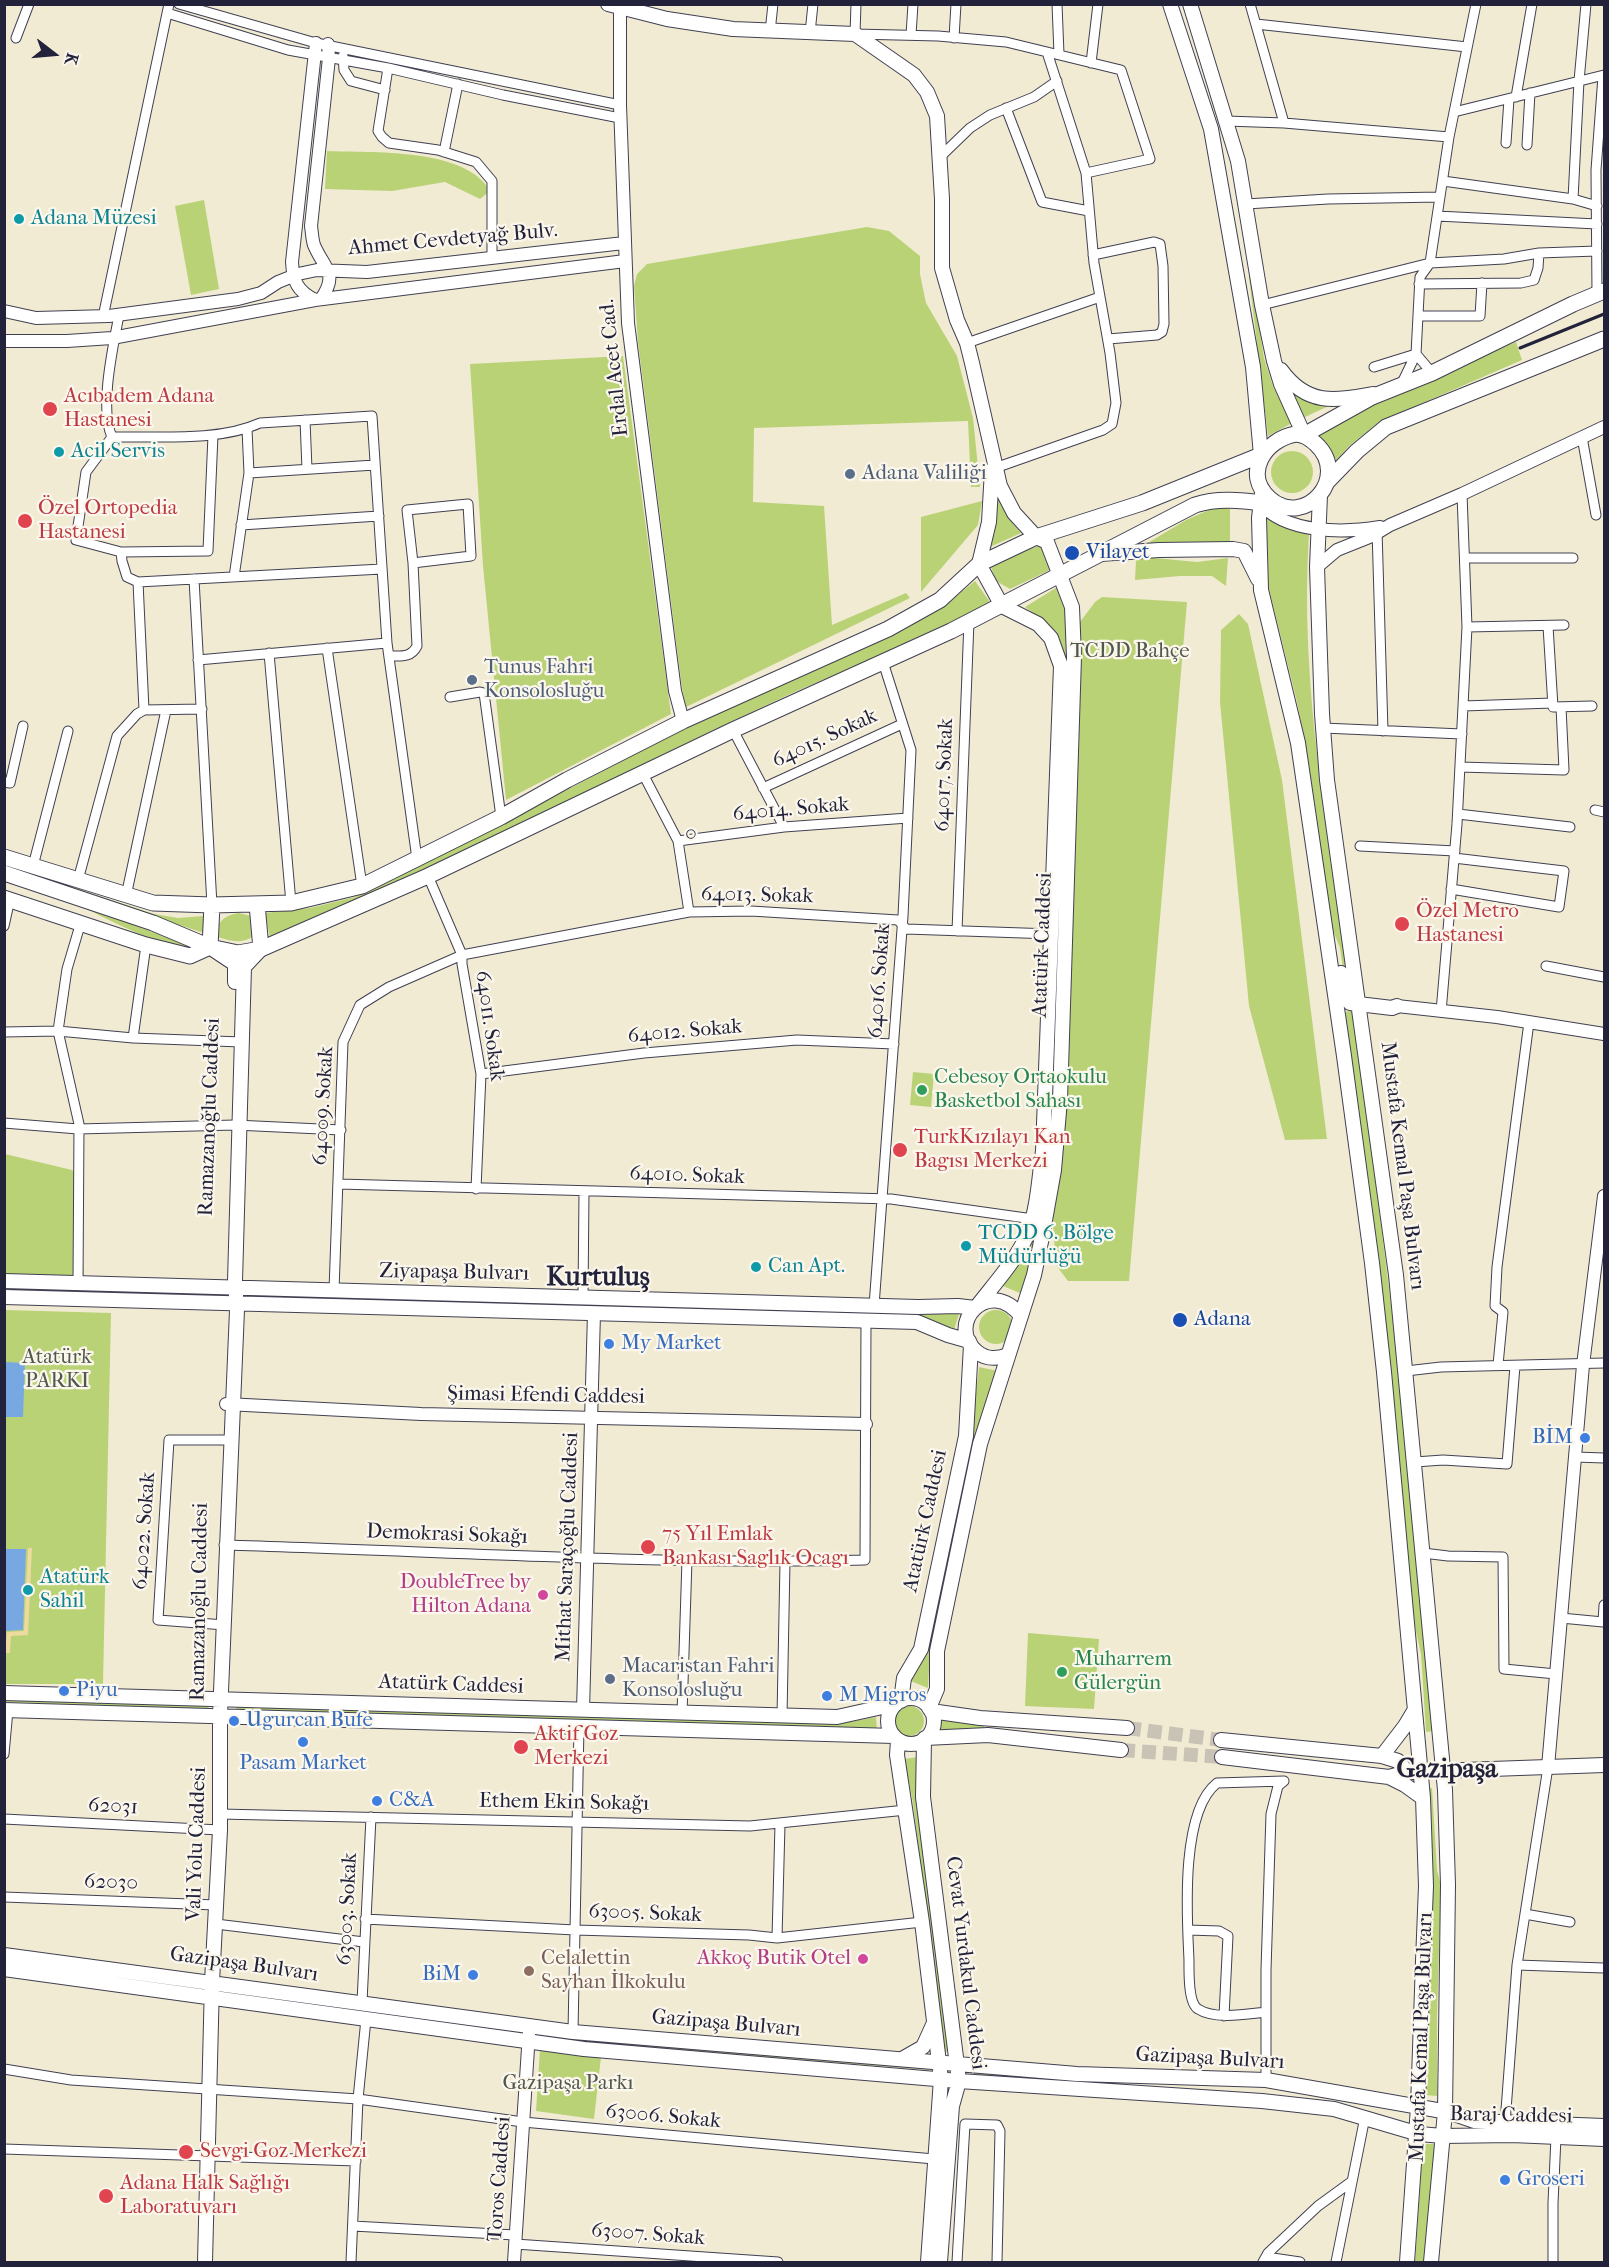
<!DOCTYPE html>
<meta charset="utf-8">
<style>
body{margin:0}
#map{position:relative;width:1609px;height:2267px;overflow:hidden;background:#f2ebd4;font-family:"IM FELL French Canon",serif}
canvas{display:block}
.frame{position:absolute;inset:0;border:6px solid #22223b;pointer-events:none}
.north{position:absolute;left:24px;top:24px;width:60px;height:60px;-webkit-text-stroke:4px #fbf7ec;paint-order:stroke;rotate:106deg;font-size:16px;font-weight:700;line-height:24px;text-align:center;color:#22223b}
.north::after{content:'';display:block;margin:auto;width:21px;height:27px;background:#22223b;clip-path:polygon(50% 0,100% 100%,50% 72%,0 100%)}
</style>
<div id="map">
<canvas width="1609" height="2267"></canvas>
<div class="frame"></div>
<div class="north">K</div>
</div>
<script>
const c = document.querySelector('canvas').getContext('2d');
c.lineJoin = 'round';
function fill(path, color) { c.fillStyle = color; c.fill(path, 'evenodd'); }
function strokePath(path, color, width, dash) { c.strokeStyle = color; c.lineWidth = width; c.lineCap = dash ? 'butt' : 'round'; c.setLineDash(dash || []); c.stroke(path); }
function drawText(font, color, halo, rows, align = 'center') {
  c.font = font + ' "IM FELL French Canon",serif'; c.lineWidth = 4.5; c.setLineDash([]); c.textBaseline = 'middle'; c.strokeStyle = halo; c.fillStyle = color; for (const [text, x, y, turn = 0] of rows) {
    c.save(); c.translate(x, y); c.rotate((+turn || 0) * Math.PI / 180); c.textAlign = isNaN(turn) ? turn : align; if (halo) c.strokeText(text, 0, 0); c.fillText(text, 0, 0); c.restore();
  }
}
fill(new Path2D(`
 M327,151c43,2 139,-4 163,40l-10,8 -35,-17 -53,9 -67,-2z
 M204,200l15,89 -28,6 -16,-89z
 M867,227l22,4 31,25v18l6,29 31,53 16,62 7,69h-9l-3,-66 -214,7 -1,74 71,4 8,119 74,-32 4,5 -224,109 -4,-19 -44,-346 -4,-56 3,-12 10,-10z
 M1251,276l13,82 9,28 19,37 -24,13 -19,-159z
 M1516,342l6,18 -143,62 -30,24 -15,17 -18,-32 107,-50z
 M623,356l48,358 -165,86 -23,-234 -13,-202z
 M1281,377l54,26 -32,15z
 M1271 472a21 21 0 1 1 42 0a21 21 0 1 1-42 0Z
 M994,476c5,22 11,41 27,57l-31,14c6,-24 7,-46 4,-71z
 M982,501l-4,24 -57,67v-75z
 M1218,506l12,3v36l-89,2 45,-27z
 M1266,517l21,10 22,7c-10,152 20,305 42,455l-5,1 -6,-42 -8,-20 -24,-170 -11,-56 -29,-117z
 M1042,545l10,22 -4,4 -38,18 -14,-8 -5,-14 23,-13z
 M1144,557l53,5 31,-4 -2,28 -14,-10h-32l-45,4 1,-20z
 M975,581l15,21 -38,22 -162,70 -106,50 -208,103 -206,91 -5,-25 45,-5 45,-11 117,-57 205,-108 266,-125z
 M1059,586l8,32 2,40 -14,454 -19,126 -14,56 -19,-8 30,-49 16,-91 3,-34 13,-454 -17,-34 -23,-17z
 M1102,597l85,5 -58,679h-61l-12,-16 -3,-40 25,-583 2,-20 15,-20z
 M1239,614l9,10 34,156 45,359 -42,1 -36,-134 -29,-304 1,-72z
 M5,865l149,49 24,4 25,-2 1,17 -199,-65z
 M71,902l125,46c-35,3 -91,-32 -125,-46z
 M239,913l12,3 4,6 -3,15c-10,7 -23,4 -34,0 -3,-15 7,-22 21,-24z
 M1354,1010l45,358 34,363 -7,1 -5,-78 -9,-40 -28,-310 -39,-292z
 M913,1072l21,2 -3,33 -21,-2z
 M5,1154l67,16 5,5 7,103 -79,-2z
 M5,1285l215,6v6l-215,-4z
 M247,1293l713,18 -6,19 -38,-15h-73l-596,-17z
 M5,1310l106,3 -8,371h-98z
 M979 1327a17 17 0 1 1 34 0a17 17 0 1 1-34 0Z
 M979,1367l19,4 -35,129 -33,151 -2,37 -20,-8 63,-245z
 M1028,1633l71,6 -5,70 -69,-3z
 M5,1699l204,6 -1,5 -203,-8z
 M894 1721a15 15 0 1 1 30 0a15 15 0 1 1-30 0Z
 M236,1707l602,17 38,-7 1,13 -640,-19z
 M941,1717l38,8 5,1 -1,3 -44,3z
 M918,1757l-2,38 33,256 -4,1 -33,-255 -8,-38z
 M1432,1788l5,82 4,16 -4,129v81l-12,-1 8,-216 -4,-90z
 M229,1990l289,40 -1,4 -288,-40z
 M536,2033l393,32v5l-316,-25 -78,-8z
 M540,2049l61,8 -7,62 -58,-8z
 M973,2070l109,9v4l-108,-8z
 M1423,2144h12l-11,118h-9z`), '#bad276');
fill(new Path2D(`
 M28,1548h4l-4,87 -17,1 -1,17h-5l2,-21 17,-1z`), '#eeda9e');
fill(new Path2D(`
 M5,1362l20,1 -2,54h-18z
 M5,1549h21l-3,81 -18,1z`), '#78a8e2');
strokePath(new Path2D(`
 M1127,1728l94,12
 M1121,1750l101,7`), '#c8c3b5', 14, [14, 7]);
const minor = new Path2D(`
 M179,4l137,39 304,62
 M856,4l-1,30 83,2 68,6 115,28 29,89 -64,14
 M1057,4l2,50
 M1250,4l34,119 165,14
 M167,13l121,37 100,18 115,27 117,23
 M1256,24l211,23
 M770,32l3,-28
 M810,33l3,-29
 M911,35l2,-31
 M16,38l13,-34
 M954,38l2,-34
 M343,56l1,14 7,11 34,9
 M1091,63l7,-59
 M388,68l-10,63 4,6 7,6 49,7 38,12 16,19v77
 M1516,97l16,-93
 M1006,108l36,94 47,9
 M1454,112l150,-37
 M1226,121l58,2
 M1506,143l3,-44
 M1527,145l3,-52
 M444,152l14,-68
 M940,157l30,-29 20,-13 44,-18 23,-16
 M1443,181l130,18 24,7
 M1573,199l6,-118 7,-77
 M1246,204l82,-5 112,-2
 M1437,216l160,8
 M1093,255l61,-13 6,2 3,22 1,58 -2,8 -5,3 -49,4
 M1419,284l102,-1 13,-3 4,-12 1,-15
 M1597,294l-1,-124 7,-94
 M1262,305l168,-42 19,-126 27,-133
 M119,315c-6,32 -20,94 -7,122l-26,35 -10,68 45,12 87,-1 5,-116
 M1418,316h62l2,-33
 M103,317l66,-313
 M967,343l133,-46
 M1374,367l42,-13
 M1432,373l-16,-19 4,-77 10,-14 74,-4 35,-6 58,-2
 M1401,385l15,-31
 M305,420l2,49
 M112,437c46,-1 106,5 148,-14l112,-7 15,227 30,216
 M1582,437l14,78
 M995,468l108,-38 9,-6 4,-21 -6,-50 -16,-90 -8,-90 -39,-121
 M249,473l126,-8
 M241,525l138,-9
 M1377,530l6,201
 M121,552l1,9 5,16 11,5 244,-13
 M1465,558h108
 M234,577l15,-104 -2,-44
 M194,579l18,326
 M138,582l6,128
 M1548,626l5,81 39,-1
 M1467,627l97,-2
 M327,648l35,238
 M269,653l22,250
 M389,656c12,0 22,2 28,-10l-4,-83 -6,-53 61,-6 3,52 -58,7
 M198,660l189,-17
 M450,697l30,-5 4,1 17,124
 M1463,706l90,-3
 M1323,728l139,6
 M733,730l51,97
 M1460,767l104,3 -3,-63
 M642,772l36,69 11,71
 M4,782l6,1 13,-57
 M763,788l139,-64
 M1595,810l9,2
 M1458,814l112,13
 M678,841l106,-14 124,-9
 M1360,846l95,5
 M33,866l35,-135
 M428,876l34,79v9l19,110 -5,115
 M78,880l39,-144 20,-22 7,-4 58,-1
 M1451,889l108,18 5,-36 -110,-13
 M126,896l40,-186
 M4,926l6,-27
 M957,931l12,-310
 M1546,966l58,11
 M1441,1012l16,-188 10,-197 -5,-133
 M4,1032l54,-1 75,7 109,4
 M133,1038l13,-93
 M481,1074l163,-21 153,-13 97,4
 M4,1123l74,6 157,-4 106,5
 M338,1184l553,15 142,20
 M78,1284l1,-160 -21,-93 9,-62 14,-47
 M334,1290l9,-248 17,-37 29,-18 73,-32 227,-43 62,-1 147,9 8,9 146,5
 M583,1297l1,-105
 M874,1306l29,-390 8,-166 -28,-88
 M1498,1365l5,-53 -8,-6 2,-39 32,-245
 M1406,1371l35,-4 163,-4
 M1575,1457l29,1
 M1415,1462l28,-2 64,4 8,-98
 M224,1545c213,6 427,20 641,15l1,-239
 M1423,1553l25,3 55,1 1,112 52,5
 M1561,1618l42,4 1,-17
 M225,1625l-67,-5 11,-180h63
 M682,1714l5,-154
 M782,1716l3,-154
 M4,1754l4,-44
 M220,1814l530,12 156,-16
 M4,1819l216,11
 M4,1897l212,8
 M1525,1914l45,8
 M365,1919l210,11 174,5 28,3 145,-16
 M216,1924l148,18
 M1188,1930l31,1 9,5 -4,80
 M777,1938l3,-114
 M1517,1965l87,3
 M362,2002l9,-185
 M1266,2012c-19,2 -51,8 -68,-3 -10,-6 -9,-38 -9,-49 -2,-43 -9,-148 28,-177l67,-2
 M573,2032l6,-306
 M4,2069l67,11 287,19 165,23 411,37
 M1266,2080v-110l5,-156 7,-28 6,-5
 M1505,2123l12,-158 31,-198
 M4,2149l352,12
 M353,2226l162,9
 M515,2244l263,18
 M1266,2257l34,5
 M351,2262l7,-163 8,-80
 M957,2262l8,-138 32,1 3,6 -3,131
 M1263,2262l5,-9 50,-47 33,-24
 M1336,2262l29,-145
 M1553,2262v-59l3,-66`);
const tertiary = new Path2D(`
 M620,8v97l8,218 47,368 8,30
 M321,299c18,-26 3,-30 -7,-54 -2,-6 -2,-13 -3,-19l18,-168 -1,-14
 M315,300c-18,-9 -22,-19 -23,-38l24,-219
 M4,311l32,7 73,-2 129,-17 23,-6 17,-11 20,-8 19,-4 50,2 257,-29
 M4,341h63l45,-3 203,-38 310,-39
 M1260,503c26,31 84,30 120,24
 M1317,567l20,-17 35,-14 18,-11 72,-31 142,-67
 M1397,1006l100,11 107,17
 M226,1404l195,10 445,10
 M583,1710l11,-397
 M1548,1767l35,-402 21,-169
 M514,2262l15,-229`);
const secondary = new Path2D(`
 M608,4l59,15 66,10 122,5 59,41 13,17 10,24 5,83v69l15,52 10,23 5,20 28,123 14,27 22,24 11,5 25,65 2,50 -14,443 -6,70 -12,67 -8,38 -54,169 -43,207v38l-8,19
 M1170,4l41,125 42,238 8,88
 M1190,4l48,157 24,144 12,56 7,23 23,51
 M1281,370c26,36 53,31 92,24
 M1262,493l-3,25 2,72 37,153 46,313 28,207 12,109 39,426 3,88 -3,75 -5,146 -11,155
 M1320,495l-3,72 5,147 5,66 69,495 49,515 3,95 -3,227 -14,150
 M1100,554l59,-4 74,-1 11,2 14,28
 M211,948l24,16v18
 M1341,973l3,17 6,13 42,5 5,-2
 M4,1281l914,26 40,-1 17,2
 M4,1297l913,25 31,13 21,6
 M978,1305c18,-23 39,-46 50,-72 10,-25 11,-56 15,-82l18,-485 -10,-28 -13,-14 -36,-18 -23,-42 10,-42 3,-52
 M1008,1355c-11,4 -21,5 -31,-3 -33,-27 12,-77 44,-36
 M4,1693l833,24 59,-13
 M888 1721a23 23 0 1 1 46 0a23 23 0 1 1-46 0Z
 M901,1701l3,-23 17,-29 45,-213 5,-91
 M4,1710l890,26
 M931,1711l49,7 147,10
 M925,1738l63,-3 133,15
 M924,1739l-1,58 36,284 -7,25 -12,156
 M898,1740l-1,15 25,167 19,157 -13,183
 M1221,1740l161,16 16,5 9,11
 M1382,1756l23,-30 9,-15
 M1222,1757l167,20 18,-5 197,-7
 M1389,1777l16,8 18,13
 M4,1955l569,77 504,42 189,6 182,32 26,9 130,5
 M4,1969l580,80 375,32 303,20 72,8 85,25 24,2 69,-1 92,4
 M902,2059l21,-12 10,-22
 M205,2262l7,-280 8,-152v-115l17,-405 -2,-29 9,-314 17,-18`);
const primary = new Path2D(`
 M1296,434c9,1 13,4 20,10 35,33 -11,85 -46,55 -28,-25 -5,-60 26,-65z
 M1304,435l68,-38 60,-24 141,-69 31,-13
 M1327,482l30,-31 29,-24 218,-88
 M4,857l149,46 59,2 79,-2 71,-17 139,-69 66,-37 116,-59 205,-92 52,-29 39,-36 57,-27 106,-34 119,-48
 M4,873l149,50 57,24 28,6 23,-4 167,-73 305,-146 218,-99 244,-126c27,-9 56,-3 85,0
 M4,898l142,47 44,11 20,-9
 M257,904l4,45
 M210,947l2,-42`);
strokePath(minor, '#414052', 11);
strokePath(tertiary, '#414052', 14);
strokePath(secondary, '#414052', 16);
strokePath(primary, '#414052', 17);
strokePath(minor, '#fff', 9);
strokePath(tertiary, '#fff', 12);
strokePath(secondary, '#fff', 14);
strokePath(primary, '#fff', 15);
strokePath(new Path2D(`
 M1520,348l84,-34`), '#22223b', 3);
for (const [x, y, r, color] of [
 [19,219,6,"#0f9aa8"],
 [50,409,8,"#e0444e"],
 [59,452,6,"#0f9aa8"],
 [850,474,6,"#5c6f8a"],
 [25,521,8,"#e0444e"],
 [1072,553,8,"#1a4fb4"],
 [472,680,6,"#5c6f8a"],
 [1402,924,8,"#e0444e"],
 [922,1090,6,"#2e9e5b"],
 [900,1150,8,"#e0444e"],
 [966,1246,6,"#0f9aa8"],
 [756,1267,6,"#0f9aa8"],
 [1180,1320,8,"#1a4fb4"],
 [609,1344,6,"#3f7fe0"],
 [1585,1438,6,"#3f7fe0"],
 [648,1547,8,"#e0444e"],
 [28,1590,6,"#0f9aa8"],
 [543,1595,6,"#d1479c"],
 [1062,1672,6,"#2e9e5b"],
 [610,1679,6,"#5c6f8a"],
 [64,1691,6,"#3f7fe0"],
 [827,1696,6,"#3f7fe0"],
 [234,1721,6,"#3f7fe0"],
 [303,1742,6,"#3f7fe0"],
 [521,1747,8,"#e0444e"],
 [377,1801,6,"#3f7fe0"],
 [863,1959,6,"#d1479c"],
 [529,1971,6,"#8d6e63"],
 [473,1975,6,"#3f7fe0"],
 [186,2152,8,"#e0444e"],
 [1505,2180,6,"#3f7fe0"],
 [106,2196,8,"#e0444e"]
]) { const dot = new Path2D(); dot.arc(x, y, r, 0, 2 * Math.PI); c.fillStyle = color; c.fill(dot); strokePath(dot, '#fbf7ec', 2); }
drawText('21px', '#0d838f', '#fbf7ec', [
 ["Adana Müzesi",31,219],
 ["Acil Servis",71,452],
 ["TCDD 6. Bölge",978,1234],
 ["Müdürlüğü",978,1258],
 ["Can Apt.",768,1267],
 ["Atatürk",40,1578],
 ["Sahil",40,1602]
], 'left');
drawText('21px', '#22223b', '#fbf7ec', [
 ["Ahmet Cevdetyağ Bulv.",453,240,-5],
 ["Erdal Acet Cad.",615,368,-96],
 ["64015. Sokak",825,739,-25],
 ["64017. Sokak",945,775,-88],
 ["64014. Sokak",791,810,-5],
 ["0",691,834,71],
 ["64013. Sokak",757,896,1],
 ["Atatürk Caddesi",1043,945,-88],
 ["64016. Sokak",880,981,-86],
 ["64011. Sokak",489,1026,82],
 ["64012. Sokak",685,1032,-5],
 ["64009. Sokak",324,1106,-87],
 ["Ramazanoğlu Caddesi",210,1117,-88],
 ["Mustafa Kemal Paşa Bulvarı",1402,1166,83],
 ["64010. Sokak",687,1176,2],
 ["Ziyapaşa Bulvarı",454,1273,1],
 ["Şimasi Efendi Caddesi",546,1396,1],
 ["Atatürk Caddesi",926,1521,-78],
 ["64022. Sokak",145,1531,-86],
 ["Demokrasi Sokağı",447,1535,2],
 ["Mithat Saraçoğlu Caddesi",568,1547,-88],
 ["Ramazanoğlu Caddesi",200,1602,-89],
 ["Atatürk Caddesi",451,1685,2],
 ["Ethem Ekin Sokağı",564,1803,1],
 ["62031",113,1807,3],
 ["Vali Yolu Caddesi",197,1844,-88],
 ["62030",111,1883,2],
 ["63003. Sokak",348,1909,-87],
 ["63005. Sokak",645,1914,2],
 ["Cevat Yurdakul Caddesi",965,1963,83],
 ["Gazipaşa Bulvarı",244,1965,8],
 ["Gazipaşa Bulvarı",726,2024,5],
 ["Mustafa Kemal Paşa Bulvarı",1422,2037,-88],
 ["Gazipaşa Bulvarı",1210,2059,3],
 ["Baraj Caddesi",1511,2116,1],
 ["63006. Sokak",663,2117,5],
 ["Toros Caddesi",500,2179,-86],
 ["63007. Sokak",648,2235,4]
]);
drawText('21px', '#be3a42', '#fbf7ec', [
 ["Acıbadem Adana",64,397],
 ["Hastanesi",64,421],
 ["Özel Ortopedia",38,509],
 ["Hastanesi",38,533],
 ["Özel Metro",1416,912],
 ["Hastanesi",1416,936],
 ["TurkKızılayı Kan",914,1138],
 ["Bagısı Merkezi",914,1162],
 ["75 Yıl Emlak",662,1535],
 ["Bankası Saglık Ocagı",662,1559],
 ["Aktif Goz",534,1735],
 ["Merkezi",534,1759],
 ["Sevgi Goz Merkezi",200,2152],
 ["Adana Halk Sağlığı",120,2184],
 ["Laboratuvarı",120,2208]
], 'left');
drawText('21px', '#4e5e75', '#fbf7ec', [
 ["Adana Valiliği",862,474],
 ["Tunus Fahri",484,668],
 ["Konsolosluğu",484,692],
 ["Macaristan Fahri",622,1667],
 ["Konsolosluğu",622,1691]
], 'left');
drawText('21px', '#164399', '#fbf7ec', [
 ["Vilayet",1086,553],
 ["Adana",1194,1320]
], 'left');
drawText('21px', '#50574d', '#fbf7ec', [
 ["TCDD Bahçe",1130,652],
 ["Atatürk",57,1358],
 ["PARKI",57,1382],
 ["Gazipaşa Parkı",568,2084]
]);
drawText('21px', '#27864d', '#fbf7ec', [
 ["Cebesoy Ortaokulu",934,1078],
 ["Basketbol Sahası",934,1102],
 ["Muharrem",1074,1660],
 ["Gülergün",1074,1684]
], 'left');
drawText('21px', '#366cbe', '#fbf7ec', [
 ["My Market",621,1344],
 ["BİM",1573,1438,"right"],
 ["Piyu",76,1691],
 ["M Migros",839,1696],
 ["Ugurcan Bufe",246,1721],
 ["Pasam Market",303,1764,"center"],
 ["C&A",389,1801],
 ["BiM",461,1975,"right"],
 ["Groseri",1517,2180]
], 'left');
drawText('21px', '#b23c85', '#fbf7ec', [
 ["DoubleTree by",531,1583],
 ["Hilton Adana",531,1607],
 ["Akkoç Butik Otel",851,1959]
], 'right');
drawText('21px', '#785e54', '#fbf7ec', [
 ["Celalettin",541,1959],
 ["Sayhan İlkokulu",541,1983]
], 'left');
drawText('bold 27px', '#22223b', '#fbf7ec', [
 ["Kurtuluş",598,1278],
 ["Gazipaşa",1447,1770]
]);
</script>
